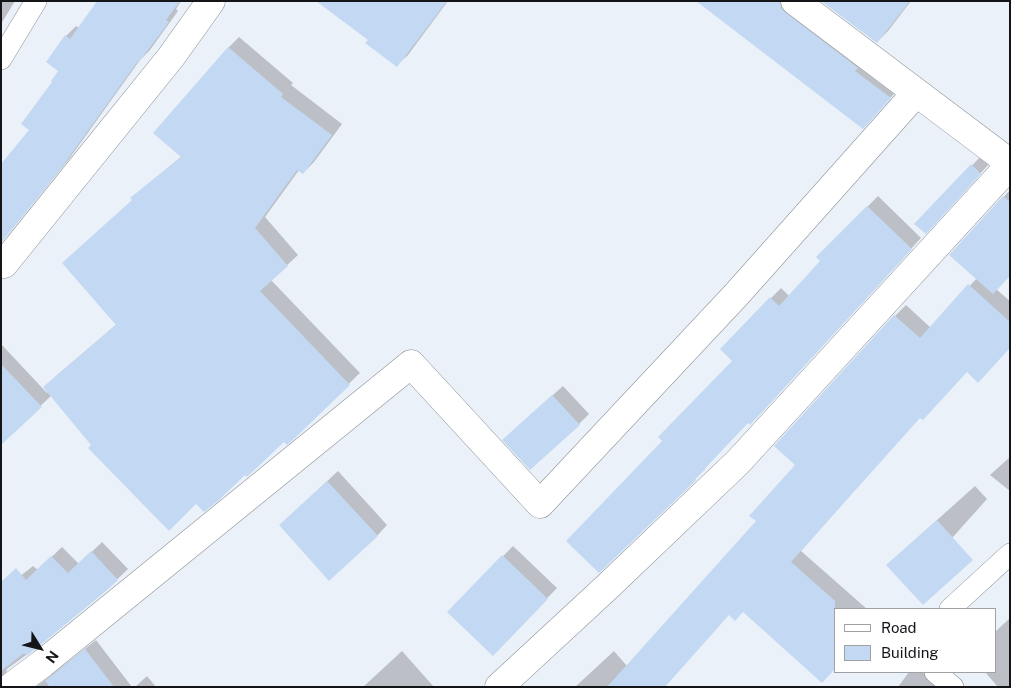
<!DOCTYPE html>
<style>
body{margin:0}
#map{position:relative;width:1011px;height:688px;overflow:hidden;background:#ebf1f8;font-family:"Public Sans",sans-serif}
canvas{display:block}
.frame{position:absolute;inset:0;border:2px solid #131518;pointer-events:none}
.legend{position:absolute;left:834px;top:608px;width:162px;height:65px;box-sizing:border-box;background:#fff;border:1px solid #a1a1a3;margin:0;padding:6px 9px;list-style:none;font-size:15px;color:#131518}
.legend li{display:flex;align-items:center;gap:10px;height:25px}
.legend b{width:25px;border:1px solid #a1a1a3}
.north{position:absolute;left:15px;top:623px;width:50px;height:50px;-webkit-text-stroke:4px #fff;paint-order:stroke;rotate:126deg;font-size:14px;font-weight:700;line-height:20px;text-align:center;color:#131518}
.north::after{content:'';display:block;margin:auto;width:18px;height:22px;background:#131518;clip-path:polygon(50% 0,100% 100%,50% 72%,0 100%)}
</style>
<div id="map">
<canvas width="1011" height="688"></canvas>
<div class="frame"></div>
<ul class="legend">
<li><b style="height:6px;background:#fff"></b>Road</li>
<li><b style="height:14px;background:#c3d8f3"></b>Building</li>
</ul>
<div class="north">N</div>
</div>
<script>
const c = document.querySelector('canvas').getContext('2d');
c.lineJoin = 'round';
function fill(path, color) { c.fillStyle = color; c.fill(path, 'evenodd'); }
function strokePath(path, color, width, dash) { c.strokeStyle = color; c.lineWidth = width; c.lineCap = dash ? 'butt' : 'round'; c.setLineDash(dash || []); c.stroke(path); }
fill(new Path2D(`
 M1,1h14l-14,23z
 M99,1h82l-5,8 2,2 -28,39 -10,10 -71,99 -48,59 -10,11 20,-99 29,-60 6,-34 10,-10 3,2z
 M318,1h130l-40,54 -11,10 -28,-26z
 M697,1h99l105,85 -27,30z
 M823,1h88l-23,30 -11,11z
 M239,37l54,46 -2,2 51,39 -28,38 -11,11 -4,-3 -34,47 33,38 -27,25 89,93 -65,63 -11,4 -39,33 -49,30 -103,-58 -41,-50 -51,48v-99l46,49 9,-17 61,-52 16,-124 10,-12 39,-32 -27,-23 74,-86z
 M982,155l8,8 -54,59 -20,2z
 M1010,190v85l-14,14 14,12v46l-43,24 -47,45 -119,135 66,58 -124,2 -14,3 -66,73h-88l39,-36 13,15 131,-145 39,-56 98,-149 11,-11 25,23 46,-50 -26,-23z
 M878,196l43,42 -160,175 -13,9 -44,46 1,1 -17,17 -24,-45 70,-80 -13,-12 60,-61 8,8 33,-35 -4,-4z
 M563,386l26,28 -10,10 -65,6z
 M1010,457v34l-20,-16z
 M338,471l49,54 -10,11 -86,-21z
 M975,486l12,13 -69,77 -20,-21z
 M102,542l26,27 -22,21 -73,60 -26,19 -2,8 -4,10v-96l32,-25 5,4 24,-23 17,17z
 M513,546l44,42 -64,66 -44,-42z
 M1010,618v69h-12l-13,-15h10v-40z
 M96,640l36,47h-96z
 M402,651l32,36h-71z
 M909,672h24l19,15h-54z
 M147,676l9,11h-21z`), '#0003');
fill(new Path2D(`
 M97,1h83l-14,19 3,2 -30,40 -1,-1 -79,110 -58,72v-79l28,-34 -8,-6 31,-42 -1,-1 7,-10 -12,-9 19,-27 5,4z
 M316,1h131l-50,66 -32,-24 3,-3z
 M696,1h84l1,7 5,5 72,55 -3,3 36,27 -28,31z
 M821,1h89l-33,42z
 M228,47l55,47 -2,3 51,38 -29,39 -6,-4 -42,58 33,38 -28,25 90,94 -54,52 -9,8 -3,-3 -36,34 -1,1 -2,-2 -27,26 -14,11 -8,-8 -27,27 -81,-83 3,-3 -48,-58 73,-62 -54,-62 70,-63 -2,-2 51,-41 -28,-24z
 M971,164l10,10 -55,60 -12,-10z
 M1003,196l7,6v74l-17,18 -44,-39z
 M867,206l45,43 -162,176 -2,-2 -53,56 1,1 -7,7 -90,86 -33,-32 96,-100 -4,-4 74,-76 -12,-12 50,-52 9,9 41,-45 -4,-4z
 M968,284l42,38v26l-32,35 -11,-11 -44,48 -3,-2 -129,144 44,39v68l-13,14 -79,-71 -8,9 -6,-6 -64,72h-58l149,-166 -7,-5 46,-51 -21,-19 120,-131 26,23z
 M1,364l41,43 -41,38z
 M552,395l28,30 -50,45 -28,-30z
 M327,481l51,55 -49,45 -50,-56z
 M937,520l36,40 -50,45 -37,-40z
 M91,551l27,29 -12,11 -73,60 -7,5 -2,-3 -23,18v-89l15,-14 10,12 25,-24 17,17z
 M502,555l46,44 -55,57 -46,-44z
 M85,649l29,38h-64l-5,-6z`), '#c3d8f3');
const service = new Path2D(`
 M1,59l35,-58
 M950,609l60,-55
 M935,672l18,15`);
const minor = new Path2D(`
 M795,1l215,162
 M4,264l167,-207 40,-56
 M11,687l32,-24 368,-299 129,140 196,-209 180,-202
 M499,687l107,-99 132,-126 272,-297`);
strokePath(service, '#8c9198', 22);
strokePath(minor, '#8c9198', 29);
strokePath(service, '#fff', 21);
strokePath(minor, '#fff', 28);
</script>
